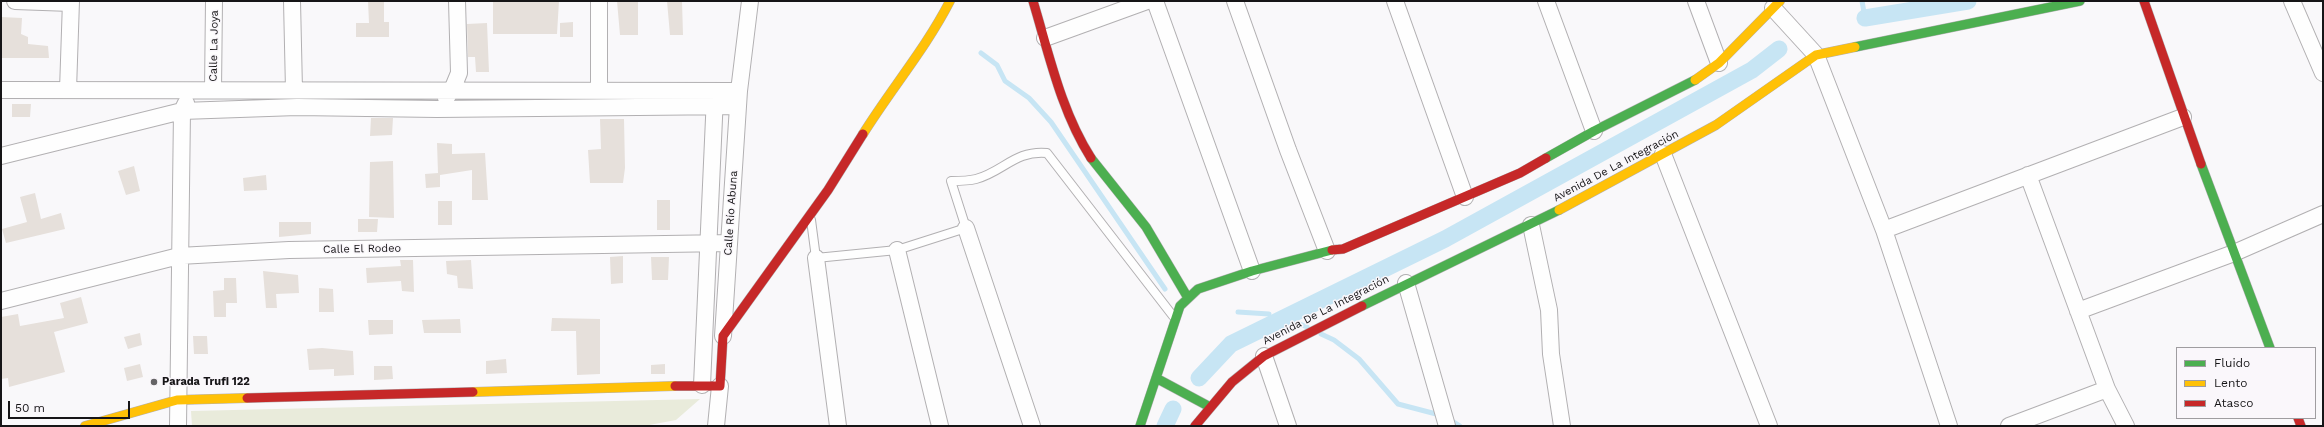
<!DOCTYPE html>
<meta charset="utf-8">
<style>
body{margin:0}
#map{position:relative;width:2324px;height:427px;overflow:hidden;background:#f9f8fa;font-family:"Work Sans",sans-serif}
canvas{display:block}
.frame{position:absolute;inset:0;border:2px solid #161517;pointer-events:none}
.legend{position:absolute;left:2176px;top:347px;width:140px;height:72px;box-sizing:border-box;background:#faf7fb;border:1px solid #9f9da0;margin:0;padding:5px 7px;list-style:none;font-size:12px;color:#161517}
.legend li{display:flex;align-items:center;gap:8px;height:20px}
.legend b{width:20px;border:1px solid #9f9da0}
.scale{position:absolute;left:8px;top:401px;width:122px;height:18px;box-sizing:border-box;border:2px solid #161517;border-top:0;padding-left:5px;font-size:12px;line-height:14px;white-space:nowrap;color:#161517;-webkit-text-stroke:3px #faf7fb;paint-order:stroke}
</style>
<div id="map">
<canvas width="2324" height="427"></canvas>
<div class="frame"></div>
<ul class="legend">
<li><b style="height:5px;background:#4caf50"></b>Fluido</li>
<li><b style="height:5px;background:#ffc107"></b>Lento</li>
<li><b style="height:5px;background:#c62828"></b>Atasco</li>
</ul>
<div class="scale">50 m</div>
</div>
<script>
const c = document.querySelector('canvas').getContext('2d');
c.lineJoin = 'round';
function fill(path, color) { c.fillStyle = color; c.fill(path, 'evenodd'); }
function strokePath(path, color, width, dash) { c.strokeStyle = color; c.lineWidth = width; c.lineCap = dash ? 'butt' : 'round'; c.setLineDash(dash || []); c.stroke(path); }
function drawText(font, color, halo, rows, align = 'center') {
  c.font = font + ' "Work Sans",sans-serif'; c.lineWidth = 3; c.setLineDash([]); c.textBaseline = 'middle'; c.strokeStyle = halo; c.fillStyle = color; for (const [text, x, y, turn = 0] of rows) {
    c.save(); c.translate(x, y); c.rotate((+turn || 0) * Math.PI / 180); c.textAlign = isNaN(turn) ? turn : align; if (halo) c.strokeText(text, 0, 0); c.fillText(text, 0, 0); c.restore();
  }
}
fill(new Path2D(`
 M700,399l-24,21 -32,6h-452l-1,-15z`), '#e9ebdb');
strokePath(new Path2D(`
 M1862,1l3,17
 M981,53l16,12 8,16 24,17 22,24 114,167
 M1238,312l31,2
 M1295,322l12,5
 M1321,334l13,6 25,19 39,45 42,11
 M1449,419l11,7`), '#c7e5f4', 5);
strokePath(new Path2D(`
 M1865,18l103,-17
 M1199,378l32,-34 214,-105 307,-169 27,-21
 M1165,426l8,-17`), '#c7e5f4', 17);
fill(new Path2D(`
 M368,1h16v21h5v15h-33v-14h13z
 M493,1h66l-2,33h-64z
 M617,1h21v34h-18z
 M667,1h15l1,34h-13z
 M1,17l21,1 -1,16 7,3v7l20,2 1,12h-48z
 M573,22v15h-13v-14z
 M487,23l2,49h-13l-1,-15h-7l-1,-33z
 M12,104h19l-1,13h-18z
 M371,118h22l-1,17 -22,1z
 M600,119h24l1,49 -2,15h-33l-2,-33 13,-1z
 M437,143l15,1v10l33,-1 3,47h-16v-30l-32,5v12l-14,1 -1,-14 13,-1z
 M393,161l1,57 -25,-1 1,-55z
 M134,166l6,25 -14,4 -8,-24z
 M266,175l1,15 -23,1 -1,-13z
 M35,193l6,26 20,-6 4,16 -59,14 -4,-14 25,-7 -7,-25z
 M657,200h13v30h-13z
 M438,201h14v24h-14z
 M358,219h20l-1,13h-19z
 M279,222h32v12l-32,3z
 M623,256v27l-12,1 -1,-27z
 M651,257h18l-1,23h-16z
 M400,260h13l1,32 -12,-1 -1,-10 -34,2 -1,-15 35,-2z
 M471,260l2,29 -15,-1 -1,-12 -10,-2 -1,-13z
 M263,271l35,4 1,18 -23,1 1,14h-11z
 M224,278h12l1,25h-11v14h-12l-1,-26 11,-1z
 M319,288l14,1 1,23h-15z
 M81,297l7,26 -34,9 11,40 -56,15 -1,-9 -7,1v-62l17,-3 2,12 44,-8 -4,-15z
 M552,318l48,1v55l-23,1 -1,-44h-25z
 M460,319l1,14h-37l-2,-13z
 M368,320h25v14l-24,1z
 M140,333l2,12 -14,4 -4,-12z
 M193,336h14l1,18h-14z
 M322,348l31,3 1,24 -20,1v-7l-25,1 -2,-21z
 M506,359l1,14 -21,1v-13z
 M140,364l3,13 -16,4 -3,-13z
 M665,364v10h-14v-9z
 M374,366h18l1,13 -19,1z`), '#e6e0db');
const lane = new Path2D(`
 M811,220l5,38 81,-8 69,-22 -15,-47c8,0 17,0 25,-2 27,-7 39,-29 71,-26l126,163`);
const street = new Path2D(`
 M15,1l56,2
 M292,1l2,89
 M1155,1l97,270
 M1235,1l53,149 39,101
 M1395,1l70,196
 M1546,1l48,130
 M1696,1l23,62
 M2292,1l31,72
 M1773,8l43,47 68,175 65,196
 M1045,38l102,-37
 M1,90l738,1
 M68,90l3,-89
 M213,90l1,-89
 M599,91v-90
 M446,98l6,-8 7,-17 -2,-72
 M1663,154l106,272
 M1,156l181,-45 115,-4 140,2 301,-3
 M2028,175l79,214 19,37
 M1531,225l18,85 2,44 11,72
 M966,228l66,198
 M1884,230l299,-113
 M897,250l43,176
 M816,258l22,168
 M1406,283l41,143
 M1,301l178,-45 110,-6 439,-7
 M2078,311l156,-58 89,-39
 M723,336l16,-245 11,-90
 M1264,356l24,70
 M702,385l13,-289
 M178,426l4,-315 4,-8
 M716,426l4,-40
 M2009,426l98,-37`);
const fast = new Path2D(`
 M1855,47l225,-46
 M1091,158l55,69 42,71
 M1546,158l48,-27 101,-51
 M2201,164l69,184
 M1362,306l197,-96
 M1156,378l54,29
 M1140,426l40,-120 18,-17 54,-18 80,-21`);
const slow = new Path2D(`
 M1695,80l24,-17 61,-62
 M863,134c28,-45 63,-86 87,-133
 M1559,210l157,-85 100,-70 39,-8
 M473,392l202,-6
 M85,426l92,-26 70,-2`);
const jam = new Path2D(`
 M1033,1c16,53 28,110 58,157
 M2144,1l57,163
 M1332,250l11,-1 177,-76 26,-15
 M675,386h45l3,-50 105,-146 35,-56
 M247,398l226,-6
 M2298,418l3,8
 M1195,426l37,-44 32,-26 98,-50`);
strokePath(lane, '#b2b0b2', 10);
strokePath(street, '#b2b0b2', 18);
strokePath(fast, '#b2b0b2', 10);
strokePath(slow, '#b2b0b2', 10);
strokePath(jam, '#b2b0b2', 10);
strokePath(lane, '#fefefe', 8);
strokePath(street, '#fefefe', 16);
strokePath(fast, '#4caf50', 9);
strokePath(slow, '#ffc107', 9);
strokePath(jam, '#c62828', 9);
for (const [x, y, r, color] of [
 [154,382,4,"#656466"]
]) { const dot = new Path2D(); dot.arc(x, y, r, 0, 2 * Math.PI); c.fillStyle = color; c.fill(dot); strokePath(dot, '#faf7fb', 1.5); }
drawText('11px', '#161517', '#faf7fb', [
 ["Calle La Joya",214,46,-89],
 ["Avenida De La Integración",1616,166,-28],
 ["Calle Río Abuna",731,213,-86],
 ["Calle El Rodeo",362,249,-1],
 ["Avenida De La Integración",1326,310,-27]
]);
drawText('bold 11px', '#161517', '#faf7fb', [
 ["Parada Trufi 122",162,382]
], 'left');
</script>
